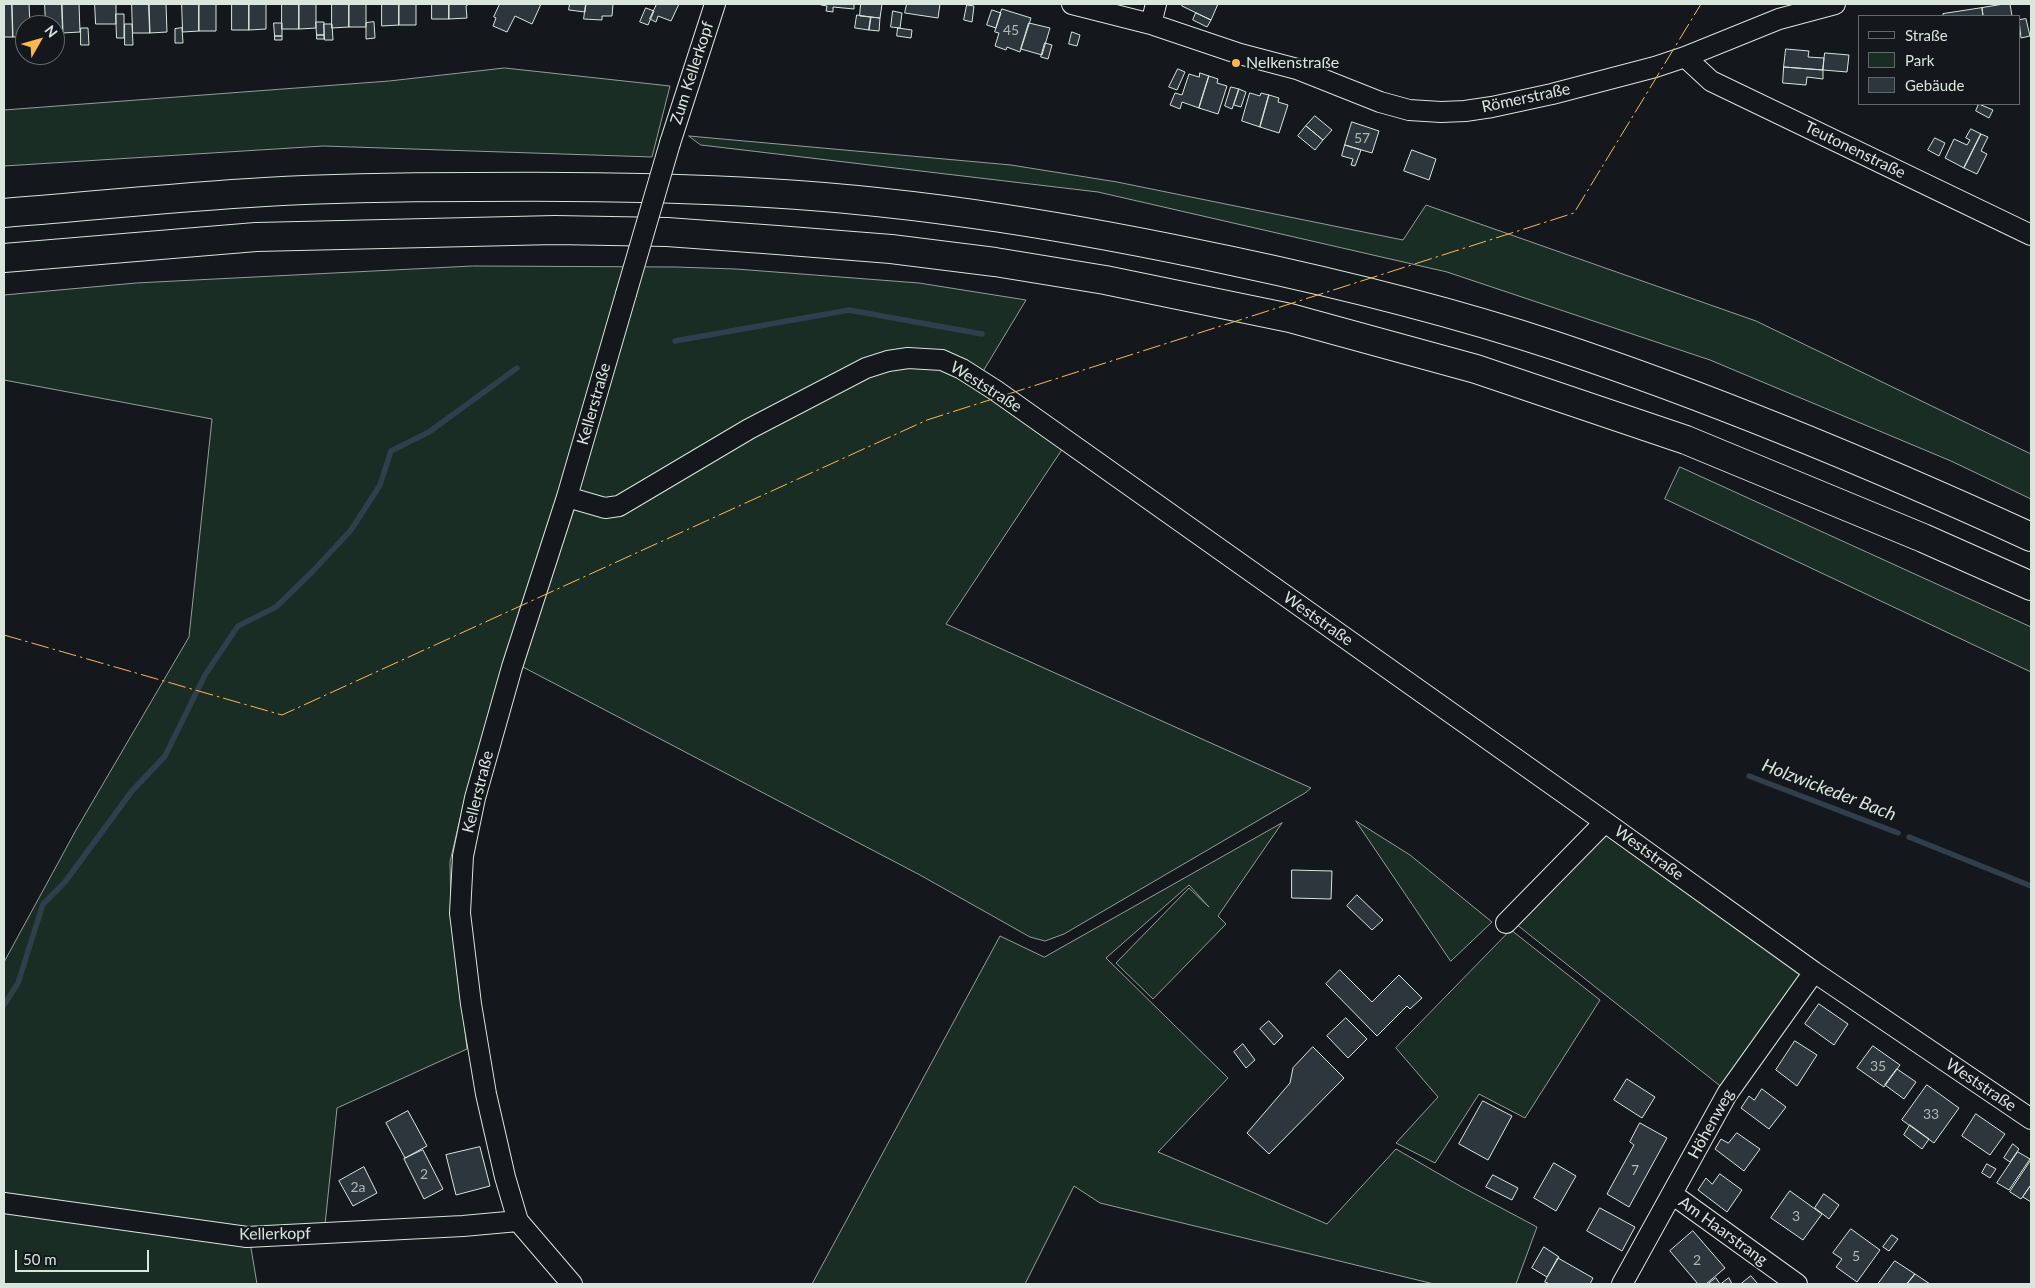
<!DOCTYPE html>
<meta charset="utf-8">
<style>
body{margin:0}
#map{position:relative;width:2035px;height:1288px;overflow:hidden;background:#14181c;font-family:Lato,sans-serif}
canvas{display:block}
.frame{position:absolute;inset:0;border:5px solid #d8e6dc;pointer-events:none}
.legend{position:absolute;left:1858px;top:15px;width:162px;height:90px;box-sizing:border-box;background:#14181c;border:1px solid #626a69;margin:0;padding:6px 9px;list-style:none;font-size:15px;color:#d8e6dc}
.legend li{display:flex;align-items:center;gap:10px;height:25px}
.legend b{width:25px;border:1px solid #626a69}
.north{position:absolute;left:15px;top:15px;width:50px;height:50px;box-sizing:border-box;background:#14181c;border:1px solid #626a69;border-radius:50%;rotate:52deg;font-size:14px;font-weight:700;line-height:20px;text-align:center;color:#d8e6dc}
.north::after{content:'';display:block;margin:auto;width:18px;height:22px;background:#ffb74d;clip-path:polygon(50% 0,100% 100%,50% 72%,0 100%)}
.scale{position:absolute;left:15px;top:1250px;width:134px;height:22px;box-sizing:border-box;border:2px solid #d8e6dc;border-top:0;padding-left:6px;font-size:15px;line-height:18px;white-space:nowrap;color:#d8e6dc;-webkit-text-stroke:4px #14181c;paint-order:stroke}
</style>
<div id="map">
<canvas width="2035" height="1288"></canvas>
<div class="frame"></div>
<ul class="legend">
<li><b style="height:6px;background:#14181c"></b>Straße</li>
<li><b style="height:14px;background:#1a2d24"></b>Park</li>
<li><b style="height:14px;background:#2c363c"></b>Gebäude</li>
</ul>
<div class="north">N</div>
<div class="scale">50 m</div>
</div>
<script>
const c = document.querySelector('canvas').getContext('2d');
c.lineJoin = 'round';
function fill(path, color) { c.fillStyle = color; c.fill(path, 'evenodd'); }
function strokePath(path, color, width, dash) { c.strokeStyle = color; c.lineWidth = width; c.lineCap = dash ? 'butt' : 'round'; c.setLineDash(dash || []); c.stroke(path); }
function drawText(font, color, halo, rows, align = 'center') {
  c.font = font + ' Lato,sans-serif'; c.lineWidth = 4; c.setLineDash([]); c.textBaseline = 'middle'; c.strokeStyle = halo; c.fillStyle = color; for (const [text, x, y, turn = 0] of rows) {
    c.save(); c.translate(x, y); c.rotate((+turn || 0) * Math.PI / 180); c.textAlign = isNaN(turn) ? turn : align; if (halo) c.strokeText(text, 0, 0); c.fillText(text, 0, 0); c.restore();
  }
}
const green = new Path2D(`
 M505,68l165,18 -18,71 -329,-11 -319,20v-56l385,-29z
 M689,136l322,29 106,17 286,58 23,-35 330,116 275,133v45l-80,-38 -241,-101 -263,-88 -349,-80 -397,-47z
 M473,266l203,1 60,2 183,14 107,17 -44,73 -78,-21 -285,150 -55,-10 -98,301 -16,69 1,48 16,139 -130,59 -12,117 -77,3 -244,-34v-232l72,-132 113,-193 23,-218 -208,-39v-85l132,-12z
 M923,365l34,10 106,73 -117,176 365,164 -6,5 -241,141 -19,7 -15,-4 -110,-62 -399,-209 49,-164 43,13 256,-141z
 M1680,467l351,160v45l-366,-173z
 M1356,821l54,34 82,67 -41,39z
 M1282,823l-64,93 8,8 -73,75 -37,-36 73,-75 20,19 -20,-22 -83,73 122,120 -70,74 169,72 69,-75 64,37 77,41 -21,57h-82l-334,-81 -26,-17 -49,98h-213l188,-348 44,21z
 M1610,833l196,142 -82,114 -208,-165z
 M1511,930l89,70 -75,118 -46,-24 -44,69 -39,-20 42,-46 -42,-49z
 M4,1209l246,33 7,42h-253z`);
fill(green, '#1a2d24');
strokePath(green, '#939e99', 1);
strokePath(new Path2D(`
 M675,341l174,-31 133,24
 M1749,776l149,57
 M1909,837l122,49
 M4,1005l14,-22 25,-79 22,-22 67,-91 33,-35 40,-81 33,-49 38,-19 37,-36 38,-41 29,-45 11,-34 38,-19 88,-64`), '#2f3f4d', 5.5);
const building = new Path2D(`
 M4,4h8l1,33h-9z
 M12,4h17l1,21h-5v12h-12z
 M45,4h17l1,29h-8v-8h-9z
 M62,4h17l1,28 -17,1z
 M95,4h21v20h-20z
 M132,4h17l1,29h-17z
 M149,4h17l1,28 -17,1z
 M182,4h17v27l-16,1z
 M199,4h17v27h-17z
 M232,4h17v26h-17z
 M249,4h17v25l-17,1z
 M282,4h17v25h-17z
 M299,4h17v24l-17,1z
 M332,4h17v23l-17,1z
 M349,4h17v23h-17z
 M382,4h17v21l-17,1z
 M399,4h17v21h-17z
 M432,4h17v15h-17z
 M449,4h20l-3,2 1,12 -18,1z
 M500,4h41l-9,20 -17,-8 -8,16 -14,-6 3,-8 -2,-1z
 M570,4h16l-1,8 -16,-2z
 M586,4h27l-1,12h-10v4l-18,-1z
 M657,4h22l-8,17 -13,-5 -2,6 -6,-3z
 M821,4h33v5l-21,-2v5l-7,-1 1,-5 -6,-1z
 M861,4h21l-2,14 -20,-2z
 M907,4h33l-2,14 -33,-5z
 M1183,4h35l-7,16 -29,-14z
 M2004,4h6l2,12h-29l-1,-8z
 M967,5l7,1 -2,16 -8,-2z
 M646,8l8,3 -6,14 -8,-3z
 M1982,8l1,8h-40v-2z
 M1002,9l29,9 -11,34 -13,-5 -1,3 -11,-4 4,-13 -4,-1z
 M992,10l9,3 -5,15 -9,-3z
 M893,11l9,2 -2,15 -9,-1z
 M1196,13l15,7 -4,7 -14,-7z
 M116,14h8v24h-7z
 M857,15l14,2 -2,13 -14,-2z
 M871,17l9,1 -1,13 -10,-1z
 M2026,19l4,17 -9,2 -2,-18z
 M316,22h8v13h-7z
 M374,22l1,16 -9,1v-16z
 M274,23h8v13h-7z
 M1029,23l21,5 -8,27 -21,-6z
 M125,24h7l1,21h-8z
 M324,24h8l1,16h-8z
 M81,28h7l1,17h-8z
 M182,28l1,15h-8v-14z
 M898,28l14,2 -1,8 -14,-2z
 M1072,32l8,3 -3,11 -8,-2z
 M317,35h7v4h-7z
 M275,36h7v4h-7z
 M1045,43l7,2 -4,14 -7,-2z
 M1786,49l23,2 -1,6 16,1 -1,12 -39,-3z
 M1825,53l24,2 -2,17 -24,-2z
 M1784,67l39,3v9l-16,-2 -1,8 -23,-2z
 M1178,69l7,3 -8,18 -8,-3z
 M1200,73l9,3 -10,32 -17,-6 -2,7 -10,-4 5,-12 7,2 7,-21 10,3z
 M1209,76l9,3 -1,4 10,3 -9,28 -19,-6z
 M1231,87l8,2 -7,20 -7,-3z
 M1239,89l7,3 -5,15 -7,-2z
 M1250,93l10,3 1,-3 8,2 -9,32 -18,-6z
 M1269,95l10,3 -1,4 10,3 -9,28 -19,-6z
 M1979,104l14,6 -4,8 -13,-7z
 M1315,116l17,14 -9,10 -17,-14z
 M1352,122l27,9 -7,22 -27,-8z
 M1306,126l17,14 -8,10 -17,-14z
 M1971,129l10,5 -17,34 -19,-10 9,-19 13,6 3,-5 -4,-2z
 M1981,134l7,3 -7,14 6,3 -10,20 -13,-6z
 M1935,138l10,5 -6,13 -11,-6z
 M1345,145l16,5 -6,16 -4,-1 2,-6 -11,-3z
 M1412,150l24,9 -7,21 -25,-9z
 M1292,870l40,1 -1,28 -39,-1z
 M1357,895l26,25 -11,10 -25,-24z
 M1340,970l32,32 27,-27 23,23 -12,11 -3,-3 -30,30 -51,-52z
 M1819,1004l29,20 -14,21 -29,-21z
 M1346,1018l21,21 -19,19 -21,-22z
 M1269,1021l14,15 -9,9 -14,-16z
 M1795,1041l22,14 -20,31 -21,-16z
 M1243,1044l12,16 -9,8 -12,-16z
 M1873,1046l27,19 -16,22 -27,-19z
 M1313,1047l31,31 -75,76 -22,-21 43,-50 3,-15z
 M1897,1069l19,13 -12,17 -19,-14z
 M1627,1079l28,18 -13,21 -28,-18z
 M1927,1085l32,23 -25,35 -32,-23z
 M1762,1089l24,18 -17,22 -28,-21 8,-12 5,4z
 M1483,1101l29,15 -24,44 -29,-16z
 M408,1111l19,35 -22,12 -19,-35z
 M1976,1114l29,20 -15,21 -28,-19z
 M1640,1123l27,15 -38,69 -22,-13 27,-49 -4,-3z
 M1910,1125l19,14 -7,10 -18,-14z
 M1737,1133l23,16 -16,22 -29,-22 6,-10 7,4z
 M2013,1144l6,5 -9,13 -6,-4z
 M480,1147l10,39 -34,9 -10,-40z
 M423,1150l20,39 -19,10 -20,-40z
 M2018,1152l12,7 -21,31 -12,-7z
 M2031,1160v25l-10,14 -11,-7z
 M1554,1163l22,13 -20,35 -22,-13z
 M1987,1164l9,5 -6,9 -8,-5z
 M364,1167l13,26 -24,13 -14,-25z
 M1720,1174l22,16 -15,22 -29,-22 8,-12 6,6z
 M1493,1175l25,13 -6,12 -26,-13z
 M2031,1185v17l-8,-5z
 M1790,1191l32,23 -19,26 -32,-22z
 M1824,1194l15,11 -10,14 -14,-11z
 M1600,1208l35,19 -13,24 -35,-20z
 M1851,1229l29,21 -23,32 -21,-15 6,-8 -9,-6z
 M1693,1231l32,37 -19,16h-8l-28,-33z
 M1892,1235l6,4 -9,12 -6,-4z
 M1544,1247l15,10 -12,20 -15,-9z
 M1558,1258l35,20 -3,6h-40l-5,-2z
 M1895,1261l20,13 -8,10h-29z
 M1915,1274l15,10h-23z
 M1751,1276l7,8h-17z
 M1716,1278l4,6h-12z
 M1729,1278l3,6h-11z`);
fill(building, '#2c363c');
strokePath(building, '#d8e6dc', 1);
const minor = new Path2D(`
 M1072,4l79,20 89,30 57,15 83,33 29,8 32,2 24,-1 27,-4 60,-13 103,-27 30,-10 94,-38 56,-15
 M1151,24l5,-20
 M1685,57l26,24 320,154
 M670,143l45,-139
 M567,497l38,11 14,-2 130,-77 117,-61 22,-7 20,-3 34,2 20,9 33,21 610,432 209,150 217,147
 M1506,923l99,-101
 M1672,1194l125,90
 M4,1203l243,34 216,-11 55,-5
 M572,1284l-54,-63 -13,-44 -19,-83 -15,-90 -11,-91 3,-57 12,-58 37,-131 55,-170 59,-203
 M1622,1284l105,-190 87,-122`);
const highway = new Path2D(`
 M4,213c87,-7 174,-16 261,-21 69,-4 139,-5 209,-5 97,-1 195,0 293,6 157,9 311,35 465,68 109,23 218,50 324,85 162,54 320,120 475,191
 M4,258l252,-21 299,-7 112,2 110,8 114,9 104,13 110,18 185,38 186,51 210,71 237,98 108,48`);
strokePath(minor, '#d8e6dc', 22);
strokePath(highway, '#d8e6dc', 30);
strokePath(minor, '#14181c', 20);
strokePath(highway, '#14181c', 28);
const minorBridge = new Path2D(`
 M626,294l44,-151`);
strokePath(minorBridge, '#d8e6dc', 22, []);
strokePath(minorBridge, '#14181c', 20);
strokePath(new Path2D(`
 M4,635l278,80 645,-295 647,-207 127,-209`), '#ffb74d', 1, [18, 4, 2.5, 4]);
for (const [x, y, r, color] of [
 [1236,63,5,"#ffb74d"]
]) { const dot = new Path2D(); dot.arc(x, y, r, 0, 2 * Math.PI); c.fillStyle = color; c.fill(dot); strokePath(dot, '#14181c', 2); }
drawText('14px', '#adbab4', null, [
 ["45",1011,30],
 ["57",1362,138],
 ["35",1878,1066],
 ["33",1931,1114],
 ["7",1635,1170],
 ["2",424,1174],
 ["2a",358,1187],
 ["3",1796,1216],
 ["5",1856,1256],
 ["2",1697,1260]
]);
drawText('16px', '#d8e6dc', '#14181c', [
 ["Nelkenstraße",1246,63]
], 'left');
drawText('16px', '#d8e6dc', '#14181c', [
 ["Zum Kellerkopf",692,73,-72],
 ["Römerstraße",1526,98,-12],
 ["Teutonenstraße",1855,150,26],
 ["Weststraße",986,387,32],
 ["Kellerstraße",594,404,-74],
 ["Weststraße",1318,619,35],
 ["Kellerstraße",478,792,-76],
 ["Weststraße",1649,853,36],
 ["Weststraße",1981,1085,34],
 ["Höhenweg",1711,1124,-61],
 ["Am Haarstrang",1723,1231,36],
 ["Kellerkopf",275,1234,-1]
]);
drawText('italic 18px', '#d8e6dc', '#14181c', [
 ["Holzwickeder Bach",1829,790,21]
]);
</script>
